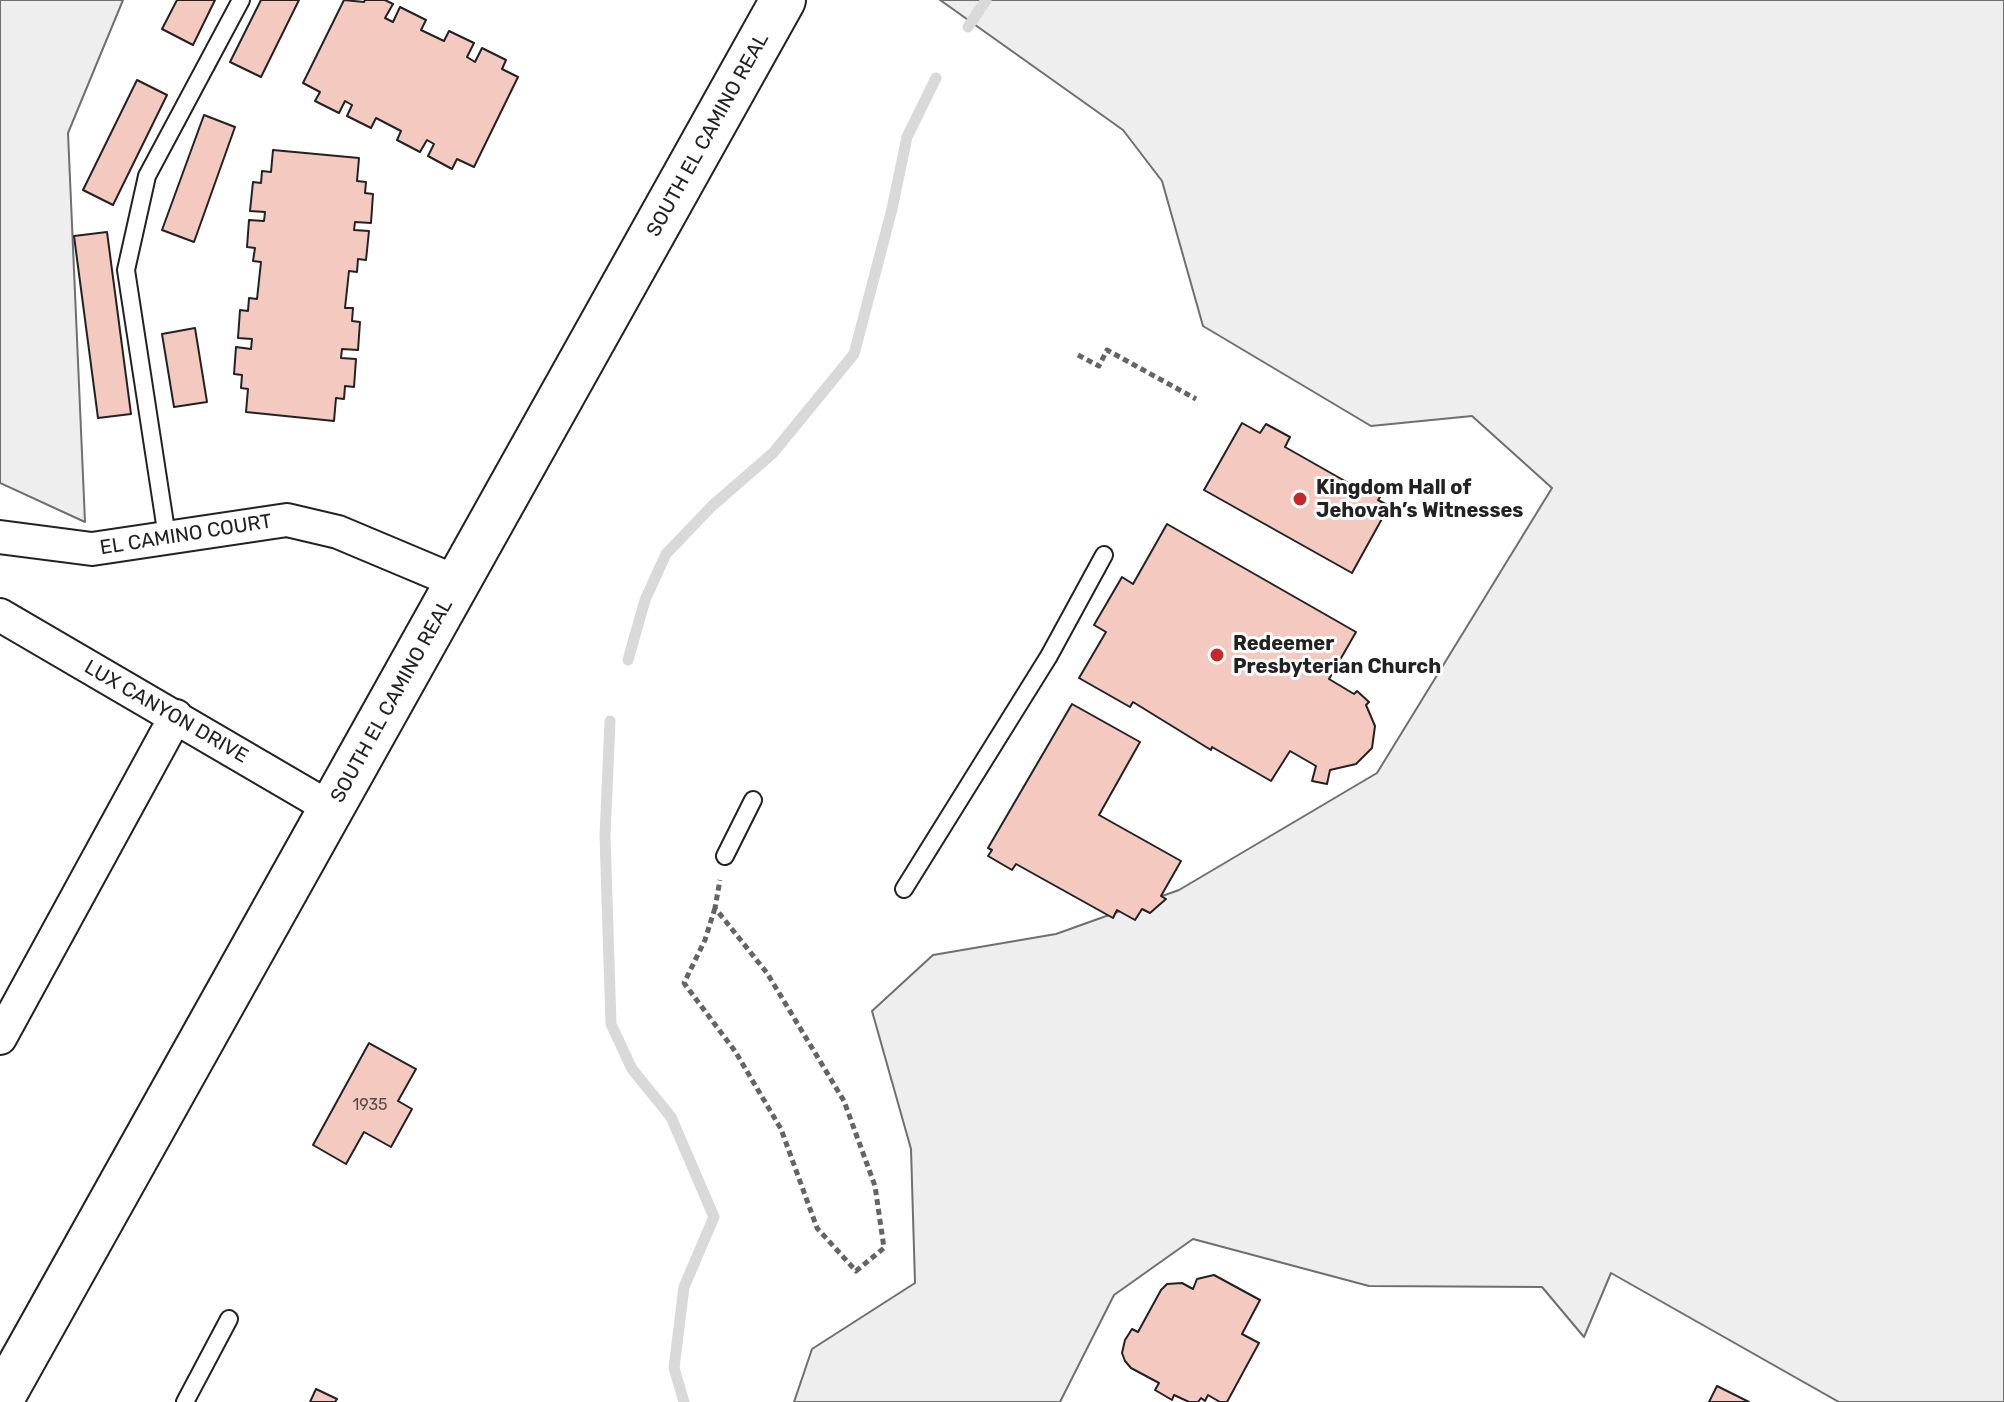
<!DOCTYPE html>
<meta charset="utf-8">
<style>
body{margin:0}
canvas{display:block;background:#fff}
</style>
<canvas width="2004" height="1402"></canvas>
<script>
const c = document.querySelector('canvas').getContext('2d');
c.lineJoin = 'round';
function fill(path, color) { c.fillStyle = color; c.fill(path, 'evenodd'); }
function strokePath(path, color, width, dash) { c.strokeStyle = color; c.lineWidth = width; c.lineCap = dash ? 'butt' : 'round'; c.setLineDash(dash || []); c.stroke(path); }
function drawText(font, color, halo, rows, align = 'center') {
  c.font = font + ' Rubik,sans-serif'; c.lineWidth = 6; c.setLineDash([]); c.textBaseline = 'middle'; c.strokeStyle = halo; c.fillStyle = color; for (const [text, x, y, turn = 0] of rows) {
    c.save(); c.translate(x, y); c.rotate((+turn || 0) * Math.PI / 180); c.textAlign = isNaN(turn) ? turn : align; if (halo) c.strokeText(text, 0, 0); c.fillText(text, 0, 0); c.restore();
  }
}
const green = new Path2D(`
 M0,0h123l-55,133 17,389 -85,-39z
 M940,0h1064v1402h-165l-228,-129 -27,64 -42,-50 -173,-1 -176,-47 -79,56 -54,107h-266l18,-53 103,-66 -4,-134 -39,-138 61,-56 123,-21 123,-44 198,-117 175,-285 -80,-72 -101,10 -168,-100 -41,-145 -39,-51z`);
fill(green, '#eee');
strokePath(green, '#6f6f6f', 2);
strokePath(new Path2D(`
 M968,27l18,-27
 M628,660l17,-60 21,-46 46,-48 61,-53 81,-99 38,-145 15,-72 29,-59
 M610,721l-5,115 6,188 21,45 39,48 43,100 -30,70 -10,81 10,34`), '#d9d9d9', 11);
const building = new Path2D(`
 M177,0h38l-22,45 -31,-16z
 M261,0h38l-38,77 -31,-15z
 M344,0l20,2 1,-2h20l8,4 -8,14 8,4 7,-15 26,13 -5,10 23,11 5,-10 25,12 -7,14 8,5 7,-14 24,12 -4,9 16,8 -44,90 -17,-8 -5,10 -24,-13 6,-12 -7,-4 -7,12 -23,-12 4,-9 -25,-13 -5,10 -24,-12 5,-11 -7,-4 -6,12 -24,-12 5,-9 -17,-9z
 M137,80l30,15 -54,110 -30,-15z
 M204,115l31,12 -41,115 -32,-12z
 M273,150l86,8 -2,23 9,1 -1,11 8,1 -2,29 -16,-1 -1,8 15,1 -3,29 -8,-1 -1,13 -8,-1 -4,37h8l-1,13 8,1 -2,28 -16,-1 -1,9 15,1 -2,28 -9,-1 -1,13 -8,-1 -2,23 -88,-9 2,-23 -7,-1 1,-13 -8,-1 2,-27 15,2 1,-10 -14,-1 2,-28 8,1 1,-13 8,1 4,-37 -8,-1 2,-13 -8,-1 2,-27 15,1 1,-9 -15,-1 3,-29 8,1 1,-12 9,1z
 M107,232l24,182 -33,4 -24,-182z
 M195,328l12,74 -33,5 -12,-73z
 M1242,423l18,10 6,-9 24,13 -5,10 74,42 1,-3 20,11 -2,3 11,6 -37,67 -148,-83z
 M1167,524l189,108 -27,47 25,15 3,-3 12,11 -3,3 9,21 -3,22 -16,16 -26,6 -3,14 -15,-3 4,-15 -26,-15 -19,30 -59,-34 -1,3 -78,-48 -3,5 -51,-29 27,-46 -12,-7 28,-48 11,7z
 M1072,704l68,38 -41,73 82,46 -20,35 5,3 -16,14 -8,-4 -7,11 -18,-10 -4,8 -97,-54 -4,6 -24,-14 4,-6 -4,-2z
 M369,1043l47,26 -18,32 14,8 -21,38 -27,-15 -18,32 -33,-19z
 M1214,1275l46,25 -18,34 17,9 -32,59h-7l-12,-7 -3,6 -4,-3 -3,4h-9l-15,-7 -2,5 -17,-10 4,-7 -28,-15 -6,-7 -3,-8 3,-13 7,-11 6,3 23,-42 6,-6 15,-1 11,6 4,-10z
 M1717,1386l32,16h-40z
 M316,1389l21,10 -2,3h-25z`);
fill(building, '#f3c9c0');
strokePath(building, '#222', 2);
const lane = new Path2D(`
 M167,537l-41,-267 21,-94 94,-176
 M725,856l28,-56
 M904,889l145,-233 55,-101
 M185,1402l44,-83`);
const street = new Path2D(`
 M0,537l92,12 195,-29 51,12 119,50
 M0,615l332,194
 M0,1038l176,-322`);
const primary = new Path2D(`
 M0,1401l783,-1401`);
strokePath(lane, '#222', 20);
strokePath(street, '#222', 36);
strokePath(primary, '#222', 48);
strokePath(new Path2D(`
 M1078,355l21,11 8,-16 89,49
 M715,908l-10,32 -21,43 51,68 46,78 36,99 39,43 28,-23 -9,-62 -31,-85 -77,-128 -52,-65 5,-28`), '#646464', 5, [6, 4]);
strokePath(lane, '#fff', 16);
strokePath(street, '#fff', 32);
strokePath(primary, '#fff', 44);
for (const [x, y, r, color] of [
 [1300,499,8,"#c62828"],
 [1217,655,8,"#c62828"]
]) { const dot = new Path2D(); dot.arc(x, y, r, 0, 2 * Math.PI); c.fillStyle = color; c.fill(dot); strokePath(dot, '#fff', 3); }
drawText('16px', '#564c4a', null, [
 ["1935",370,1105]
]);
drawText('20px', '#222', '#fff', [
 ["SOUTH EL CAMINO REAL",708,135,-61],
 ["EL CAMINO COURT",186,535,-9],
 ["SOUTH EL CAMINO REAL",392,701,-61],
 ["LUX CANYON DRIVE",166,712,30]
]);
drawText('bold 20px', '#222', '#fff', [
 ["Kingdom Hall of",1316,488],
 ["Jehovah’s Witnesses",1316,511],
 ["Redeemer",1233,644],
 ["Presbyterian Church",1233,667]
], 'left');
</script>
